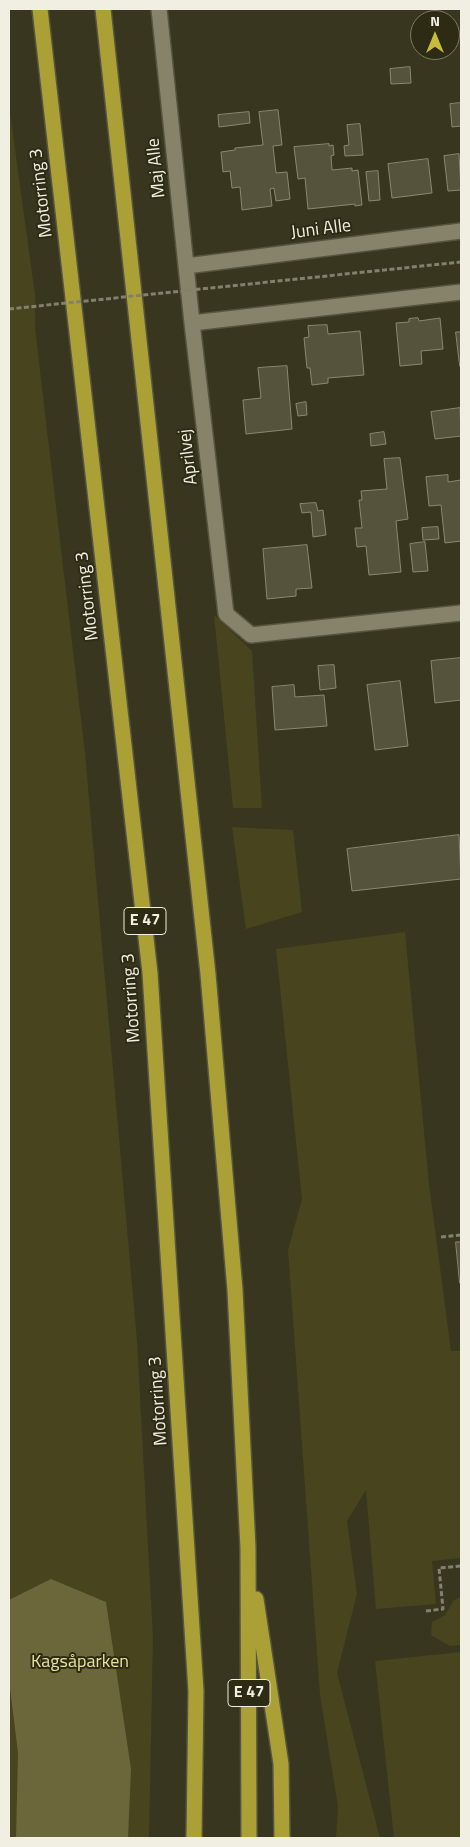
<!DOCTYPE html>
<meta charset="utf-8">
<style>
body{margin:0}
#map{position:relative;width:470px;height:1847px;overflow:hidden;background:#38361f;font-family:"Titillium Web",sans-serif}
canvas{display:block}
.frame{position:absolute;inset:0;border:10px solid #f0efe1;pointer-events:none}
.north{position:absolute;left:410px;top:10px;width:50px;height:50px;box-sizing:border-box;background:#2e2b15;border:1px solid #7c7967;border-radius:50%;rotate:0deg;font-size:14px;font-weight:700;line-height:20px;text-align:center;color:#f0efe1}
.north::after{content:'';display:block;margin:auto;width:18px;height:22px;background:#c8bb3b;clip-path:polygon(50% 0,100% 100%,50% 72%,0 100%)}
</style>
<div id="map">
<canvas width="470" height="1847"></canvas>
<div class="frame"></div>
<div class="north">N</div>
</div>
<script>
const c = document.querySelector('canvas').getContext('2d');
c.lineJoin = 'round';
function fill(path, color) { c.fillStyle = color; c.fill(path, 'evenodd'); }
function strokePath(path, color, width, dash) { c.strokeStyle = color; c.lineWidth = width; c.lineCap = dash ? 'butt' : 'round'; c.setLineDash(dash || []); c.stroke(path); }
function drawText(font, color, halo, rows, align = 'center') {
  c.font = font + ' "Titillium Web",sans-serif'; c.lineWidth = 4; c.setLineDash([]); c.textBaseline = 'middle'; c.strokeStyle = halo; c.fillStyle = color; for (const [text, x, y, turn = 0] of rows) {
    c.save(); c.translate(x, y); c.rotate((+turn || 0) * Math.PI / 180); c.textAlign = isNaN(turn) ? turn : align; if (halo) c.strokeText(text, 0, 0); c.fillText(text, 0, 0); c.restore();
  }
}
fill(new Path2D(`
 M9,105l26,190v33l50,425 52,588 16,297 -4,200h-140z
 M214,615l38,36 10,157h-29z
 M232,827l61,3 9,82 -56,17z
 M405,932l24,252 22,167h10v207l-29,3 4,43 -60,5 -10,-119 -19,31 10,73 -20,79 43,165h-44l2,-31 -18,-112 -32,-445 14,-51 -26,-250z
 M461,1597v48l-11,1 -19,-11 1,-13 13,-7 9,-15z
 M461,1652v186h-67l-19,-177z`), '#48441d');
fill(new Path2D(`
 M51,1579l55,23 25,167 -3,69h-112l2,-85 -9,-73v-80z`), '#6b673a');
const building = new Path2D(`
 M410,67l1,16 -20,1 -1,-15z
 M461,103v23l-9,1 -2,-23z
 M278,110l4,35 -9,1 3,27 11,-1 3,27 -14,2 -2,-13 -4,1 2,17 -30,4 -2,-23 -8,1 -2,-17 -7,1 -2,-20 14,-2v-2l28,-3 -4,-33z
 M249,112l1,11 -31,4 -1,-12z
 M360,124l3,31 -18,1 -1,-10 5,-1 -2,-20z
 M329,144v2l4,-1 1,10 -3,1 1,14 20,-2v3l6,-1 4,35 -7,1v-2l-47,5 -3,-31 -7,1 -4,-32z
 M459,154l2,36 -13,1 -4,-35z
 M428,159l4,34 -40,5 -4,-34z
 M378,171l2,29 -11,1 -3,-29z
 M418,318l1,3 21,-3 3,31 -22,2 1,13 -22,2 -4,-43 13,-1v-3z
 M327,325l1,9 32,-3 4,44 -36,3v5l-16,2 -2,-17h-3l-3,-30 5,-1 -1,-11z
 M456,332h5v33l-1,1z
 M287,366l5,63 -46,5 -3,-34 18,-2 -3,-30z
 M306,402l1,13 -9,1 -2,-12z
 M460,408l1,28 -26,3 -4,-27z
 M384,432l2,12 -15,2 -1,-12z
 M400,458l8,61 -12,2 5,51 -32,3 -3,-29 -9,1 -2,-19h7l-3,-28h3l-1,-9 26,-2 -3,-30z
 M448,475v7l13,-2v61l-16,2 -4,-38 -12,1 -3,-29z
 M316,503l2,8 5,-1 3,25 -13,2 -2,-25 -9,1 -2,-9z
 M438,527l1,12 -16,1 -1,-12z
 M425,542l3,29 -15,1 -3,-28z
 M307,545l5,43 -16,1v7l-29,3 -4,-50z
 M461,658v42l-26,3 -4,-42z
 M334,665l2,23 -16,2 -2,-24z
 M400,681l8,65 -33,4 -8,-65z
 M294,685l1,12 29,-2 3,31 -52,4 -3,-43z
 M459,835l2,44 -109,12 -5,-42z
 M456,1242h5v41h-1z`);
fill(building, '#56533c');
strokePath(building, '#8a886f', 1);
const minor = new Path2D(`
 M159,9l33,314
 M186,266l275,-35
 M461,292l-269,31 34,291 25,21 210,-22`);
const highway = new Path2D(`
 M40,9l110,964 46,718 -2,147
 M103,9l105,965 27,316 13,258 1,290
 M256,1599l25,165 1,74`);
strokePath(minor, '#555440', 18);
strokePath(highway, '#555440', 18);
strokePath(new Path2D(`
 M441,1237l20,-2
 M426,1611l17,-2 -4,-41 22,-2`), '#82816d', 3, [5, 2.5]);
strokePath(minor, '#86836a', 15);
strokePath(highway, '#aaa035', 15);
strokePath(new Path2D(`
 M9,309l452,-47`), '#82816d', 3, [5, 2.5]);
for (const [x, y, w] of [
 [145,921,42],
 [249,1693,42]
]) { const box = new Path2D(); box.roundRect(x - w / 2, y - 13.5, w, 27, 4); c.fillStyle = '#2e2b15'; c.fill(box); strokePath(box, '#f0efe1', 1); }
drawText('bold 16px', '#f0efe1', null, [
 ["E 47",145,921],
 ["E 47",249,1693]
]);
drawText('18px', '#f0efe1', '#2e2b15', [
 ["Maj Alle",157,168,-96],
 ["Motorring 3",42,193,-97],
 ["Juni Alle",321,230,-7],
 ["Aprilvej",189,457,-97],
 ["Motorring 3",88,596,-97],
 ["Motorring 3",132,998,-94],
 ["Motorring 3",159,1401,-94]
]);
drawText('18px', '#e9e298', '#2e2b15', [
 ["Kagsåparken",80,1663]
]);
</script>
